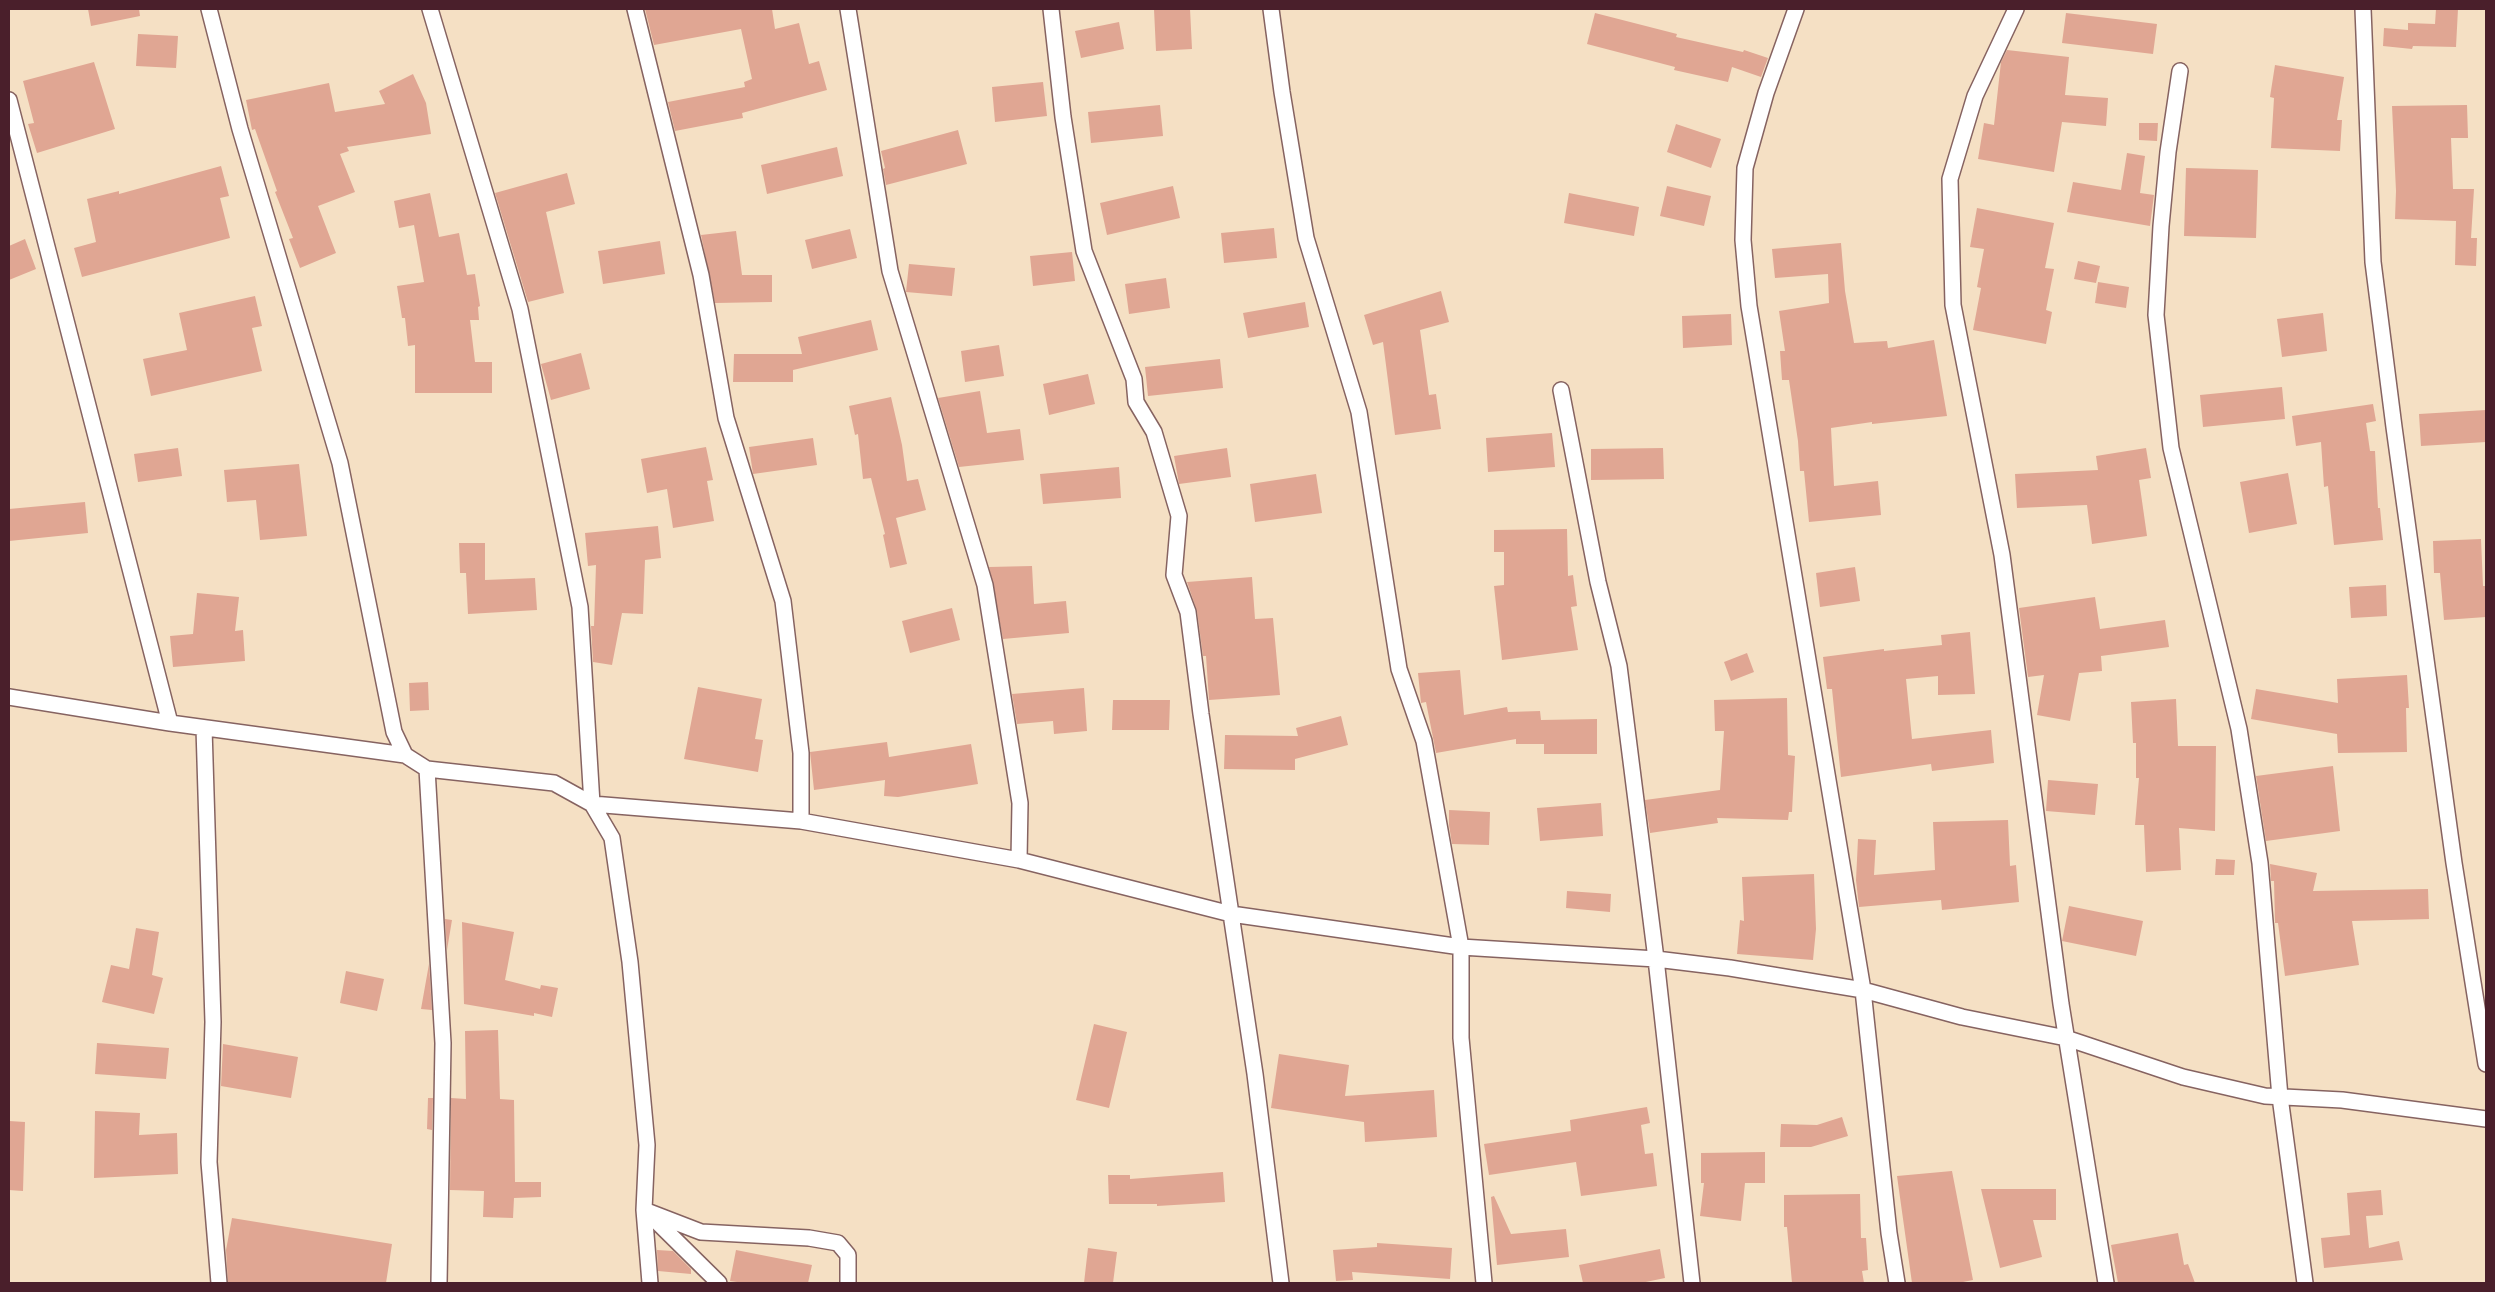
<!DOCTYPE html>
<style>
body{margin:0}
#map{position:relative;width:2495px;height:1292px;overflow:hidden;background:#f5e0c4;font-family:"Indie Flower",sans-serif}
canvas{display:block}
.frame{position:absolute;inset:0;border:10px solid #4a1f2b;pointer-events:none}
</style>
<div id="map">
<canvas width="2495" height="1292"></canvas>
<div class="frame"></div>
</div>
<script>
const c = document.querySelector('canvas').getContext('2d');
c.lineJoin = 'round';
function fill(path, color) { c.fillStyle = color; c.fill(path, 'evenodd'); }
function strokePath(path, color, width, dash) { c.strokeStyle = color; c.lineWidth = width; c.lineCap = dash ? 'butt' : 'round'; c.setLineDash(dash || []); c.stroke(path); }
fill(new Path2D(`
 M88,9h51l1,7 -49,10z
 M645,9h127l3,20 24,-6 10,41 10,-3 8,29 -85,23 1,5 -68,13 -7,-29 77,-15 -1,-5 8,-3 -11,-50 -87,16z
 M1154,9h36l2,40 -36,2z
 M2436,9h22l-2,38 -43,-1 -1,3 -29,-3 1,-18 24,2v-7l27,1z
 M1595,13l82,21 -1,3 67,15 1,-2 24,8 -7,19 -29,-10 -4,15 -54,-12 1,-3 -88,-23z
 M2066,13l91,11 -4,30 -91,-11z
 M1119,22l5,27 -43,9 -6,-27z
 M138,34l40,2 -2,32 -40,-2z
 M2007,50l62,7 -4,38 43,3 -2,28 -44,-4 -8,50 -76,-13 6,-36 10,2 7,-63z
 M94,62l21,67 -78,24 -9,-29 6,-1 -11,-42z
 M2275,65l69,12 -7,43h5l-2,31 -69,-3 3,-50 -4,-1z
 M413,74l13,29 5,31 -84,13 2,4 -9,3 15,38 -37,14 18,47 -36,15 -11,-29 4,-1 -18,-46 2,-1 -22,-62 -3,1 -6,-30 83,-17 6,29 50,-8 -6,-13z
 M1043,82l4,34 -52,6 -3,-35z
 M1160,105l3,31 -72,7 -3,-31z
 M2467,105l1,33h-17l2,51h21l-3,49h6l-1,28 -21,-1 1,-44 -61,-2 1,-28 -4,-85z
 M2139,123h19l-1,18 -18,-1z
 M1676,124l45,15 -10,29 -44,-16z
 M958,130l9,34 -81,21 -3,-16 2,-1 -4,-17z
 M837,147l6,29 -76,18 -6,-29z
 M2127,153l18,3 -5,37 14,2 -4,31 -83,-14 6,-30 48,8z
 M221,166l8,30 -9,2 10,40 -148,39 -8,-29 22,-6 -9,-43 32,-8v3z
 M2186,168l72,2 -2,68 -72,-2z
 M567,173l8,31 -29,8 18,81 -36,9 -33,-109z
 M1173,186l7,32 -73,17 -7,-32z
 M1667,186l44,10 -7,30 -44,-10z
 M430,193l9,44 20,-4 8,42 8,-1 5,32 -2,1 1,13h-9l5,42h17v31h-77v-48l-7,1 -3,-28h-3l-5,-32 27,-4 -10,-57 -15,3 -5,-27z
 M1569,193l70,14 -5,29 -70,-13z
 M1977,208l77,15 -9,45 9,1 -8,41 6,2 -6,32 -73,-14 8,-42 -4,-1 7,-38 -14,-2z
 M1274,228l3,30 -53,5 -3,-30z
 M850,229l7,29 -45,11 -7,-29z
 M736,231l6,44h30v27l-57,1 -14,-68z
 M25,239l11,30 -27,11v-34z
 M660,241l5,33 -62,10 -5,-33z
 M1841,243l4,48 9,52 33,-2 1,7 46,-8 13,76 -75,8v-2l-41,6 3,58 44,-5 3,34 -72,7 -5,-51h-4l-2,-30 -9,-61h-7l-2,-29h5l-6,-40 50,-8 -1,-29 -53,4 -3,-29z
 M1072,252l3,29 -42,5 -3,-30z
 M2078,261l22,5 -4,17 -22,-4z
 M909,264l46,4 -3,28 -46,-4z
 M1166,278l4,30 -41,6 -4,-30z
 M2098,282l31,5 -3,21 -31,-5z
 M1441,291l8,31 -29,8 9,65 7,-1 5,35 -46,6 -12,-93 -10,3 -9,-30z
 M255,296l7,30 -10,2 10,43 -111,25 -8,-37 44,-9 -8,-37z
 M1305,302l4,25 -61,11 -5,-25z
 M2323,313l4,38 -45,6 -5,-38z
 M1731,314l1,31 -49,3 -1,-32z
 M871,320l7,30 -85,20v12h-60l1,-28h68l-4,-17z
 M999,345l5,31 -39,6 -4,-31z
 M581,353l9,36 -39,11 -10,-36z
 M1220,359l3,29 -75,8 -3,-29z
 M1088,374l7,30 -46,11 -6,-31z
 M2282,387l3,32 -82,8 -3,-32z
 M980,391l7,42 33,-4 4,31 -65,7 -21,-69z
 M891,397l11,48 5,36 11,-2 8,31 -30,8 11,46 -17,4 -7,-33 2,-1 -14,-56 -8,1 -5,-45 -3,1 -6,-29z
 M2373,404l3,17 -10,2 4,28h5l3,57h2l3,32 -49,5 -6,-59 -4,1 -3,-45 -25,4 -4,-30z
 M2486,410v32l-65,4 -2,-32z
 M1552,433l3,34 -67,5 -2,-34z
 M813,438l4,27 -64,9 -4,-27z
 M706,447l7,33 -6,1 7,40 -41,7 -6,-39 -20,4 -6,-34z
 M178,448l4,28 -44,6 -4,-28z
 M1227,448l4,29 -52,7 -5,-28z
 M1663,448l1,31 -73,1v-31z
 M2146,448l5,30 -12,2 8,56 -55,8 -5,-39 -70,3 -2,-34 83,-4 -2,-14z
 M299,464l8,72 -47,4 -4,-40 -29,2 -3,-32z
 M1119,467l2,31 -78,6 -3,-30z
 M2288,473l9,51 -48,9 -9,-51z
 M1316,474l6,39 -67,9 -5,-38z
 M85,502l3,31 -79,8v-32z
 M658,526l3,32 -16,2 -2,54 -21,-1 -10,52 -19,-3 -2,-36h3l2,-61 -8,1 -3,-33z
 M1567,529l1,47 5,-1 4,31 -6,1 7,43 -76,10 -8,-74 10,-1v-33h-10v-22z
 M2481,539l2,47h3v31l-42,3 -4,-47h-6l-1,-32z
 M459,543h26v37l50,-2 2,32 -69,4 -2,-41h-6z
 M1032,566l2,38 32,-3 3,32 -66,6 -14,-72z
 M1855,567l5,34 -40,6 -4,-34z
 M1252,577l3,42 18,-1 7,77 -71,5 -3,-44h-3l-6,-45 -10,-29z
 M2386,585l1,31 -36,2 -2,-31z
 M197,593l42,4 -4,34 8,-1 2,31 -72,6 -3,-31 23,-2z
 M2095,597l5,32 65,-9 4,27 -68,9 1,15 -23,2 -9,48 -33,-6 7,-40 -16,2 -9,-69z
 M952,608l8,32 -50,13 -8,-32z
 M1970,632l5,62 -37,1v-19l-32,3 6,60 79,-9 3,33 -62,8 -1,-7 -90,13 -9,-88h-5l-4,-32 61,-8v2l58,-6 -1,-10z
 M1747,653l7,19 -23,9 -7,-19z
 M1460,670l4,45 43,-8 1,5 32,-1 1,9 56,-1v35h-53v-10h-28v-5l-80,14 -10,-51 -5,1 -3,-30z
 M2407,675l2,33h-3l1,44 -69,1 -1,-19 -86,-15 5,-30 82,14 -1,-24z
 M428,682l1,28 -19,1 -1,-28z
 M698,687l64,12 -7,40 8,1 -5,32 -74,-13z
 M1084,688l3,43 -33,3 -1,-13 -36,3 -5,-30z
 M1787,698l1,57 7,1 -3,56h-3l-1,8 -71,-2 1,5 -68,10 -5,-33 75,-10 4,-59h-9l-1,-31z
 M2176,699l2,47h38l-1,85 -36,-3 2,42 -35,2 -2,-47h-9l4,-47h-3v-35h-3l-2,-41z
 M1113,700h57l-1,30h-57z
 M1341,716l7,29 -53,14v11l-71,-1 1,-34 73,1 -2,-8z
 M887,742l2,15 82,-13 7,40 -80,13 -14,-1 1,-16 -71,10 -4,-38z
 M2333,766l7,65 -74,10 -10,-65z
 M2048,780l50,4 -3,31 -49,-4z
 M1601,803l2,33 -63,5 -3,-33z
 M1449,810l41,2 -1,33 -37,-1 -3,-19z
 M2008,820l2,46 6,-1 3,37 -77,8 -1,-10 -82,7 -3,-27 2,-41 18,1 -2,35 61,-5 -2,-48z
 M2216,859l19,1 -1,15h-19z
 M2270,864l47,9 -4,18 115,-2 1,30 -77,2 7,44 -74,11 -7,-53h-3l-1,-42h-3z
 M1814,874l2,55 -3,31 -76,-6 3,-34 4,1 -2,-44z
 M1567,891l44,3 -1,18 -44,-4z
 M2069,906l74,15 -7,35 -74,-15z
 M445,919l7,1 -5,30z
 M462,922l52,10 -9,48 35,9 1,-4 17,3 -6,29 -18,-4v3l-70,-12z
 M136,928l23,4 -7,43 11,3 -9,36 -52,-12 9,-37 18,4z
 M429,964l3,46 -11,-1z
 M346,971l38,8 -7,32 -37,-8z
 M1094,1024l33,8 -18,76 -33,-8z
 M498,1030l2,69 14,1 1,82h26v15l-27,1 -1,20 -30,-1 1,-26 -34,-1 1,-92 15,1 -1,-68z
 M97,1043l72,5 -3,31 -71,-5z
 M223,1044l75,13 -7,41 -70,-12z
 M1279,1054l70,11 -4,31 89,-6 3,47 -72,5 -1,-20 -93,-14z
 M428,1098h5l-1,32 -5,-1z
 M1647,1107l3,16 -9,2 4,29 8,-1 4,33 -76,10 -5,-34 -87,13 -5,-31 87,-13 -1,-11z
 M95,1111l45,2 -1,22 38,-2 1,41 -84,4z
 M1842,1117l6,19 -37,11h-31l1,-23 36,1z
 M9,1121l16,1 -2,69 -14,-1z
 M1765,1152v31h-20l-4,38 -41,-5 4,-33h-3v-30z
 M1952,1171l21,109 -15,3h-46l-15,-107z
 M1223,1172l2,30 -68,4v-2h-48l-1,-29h22v4z
 M1981,1189h75v31h-23l9,37 -42,11z
 M2381,1190l2,25 -17,1 3,32 30,-7 4,19 -79,8 -3,-30 29,-3 -3,-42z
 M1860,1194l1,44h5l2,32 -6,1 2,12h-72l-5,-56h-3v-32z
 M1494,1196l17,38 55,-5 3,28 -72,8 -6,-68z
 M232,1218l160,26 -6,39h-158l-2,-33z
 M2178,1233l6,32 4,-1 7,19h-77l-7,-38z
 M1377,1243l75,5 -2,31 -98,-7 1,8 -17,1 -3,-31 44,-3z
 M1088,1248l29,4 -4,31h-29z
 M1660,1249l5,29 -24,5h-58l-4,-18z
 M657,1250l16,1 18,18v5l-33,-3z
 M736,1250l76,15 -4,18h-64l-14,-2z`), '#e0a693');
const street = new Path2D(`
 M209,9l31,120 100,334 54,269 11,23 22,14 16,274 -4,240
 M430,9l90,300 60,298 12,197 20,34 18,124 17,183 -3,65 6,73
 M635,9l66,266 25,143 57,183 18,152v68
 M848,9l42,262 95,314 35,218 -1,57
 M1051,9l12,108 21,134 50,128 2,23 18,30 25,84 -5,59 14,37 13,102 54,360 26,209
 M1271,9l11,83 24,146 53,174 40,257 25,72 37,206v91l23,245
 M1796,9l-30,84 -21,75 -2,72 6,66 114,684 26,243 8,50
 M2016,9l-41,87 -25,83 3,126 49,250 59,449 45,279
 M2363,9l10,253 21,165 60,436 32,201
 M2180,71l-12,81 -7,74 -5,89 15,133 68,281 21,134 20,234 25,186
 M9,100l161,623
 M1561,390l37,192 21,84 37,293 36,324
 M9,697l161,26 235,32
 M204,728l9,294 -4,140 10,121
 M427,769l127,14 38,21 209,17 218,39 212,54 230,33 195,12 74,9 133,22 99,27 104,21 117,39 82,19 77,4 144,19
 M644,1210l57,22 108,6 29,5 10,12v28
 M649,1214l70,69`);
strokePath(street, '#866361', 18);
strokePath(street, '#fff', 15);
</script>
